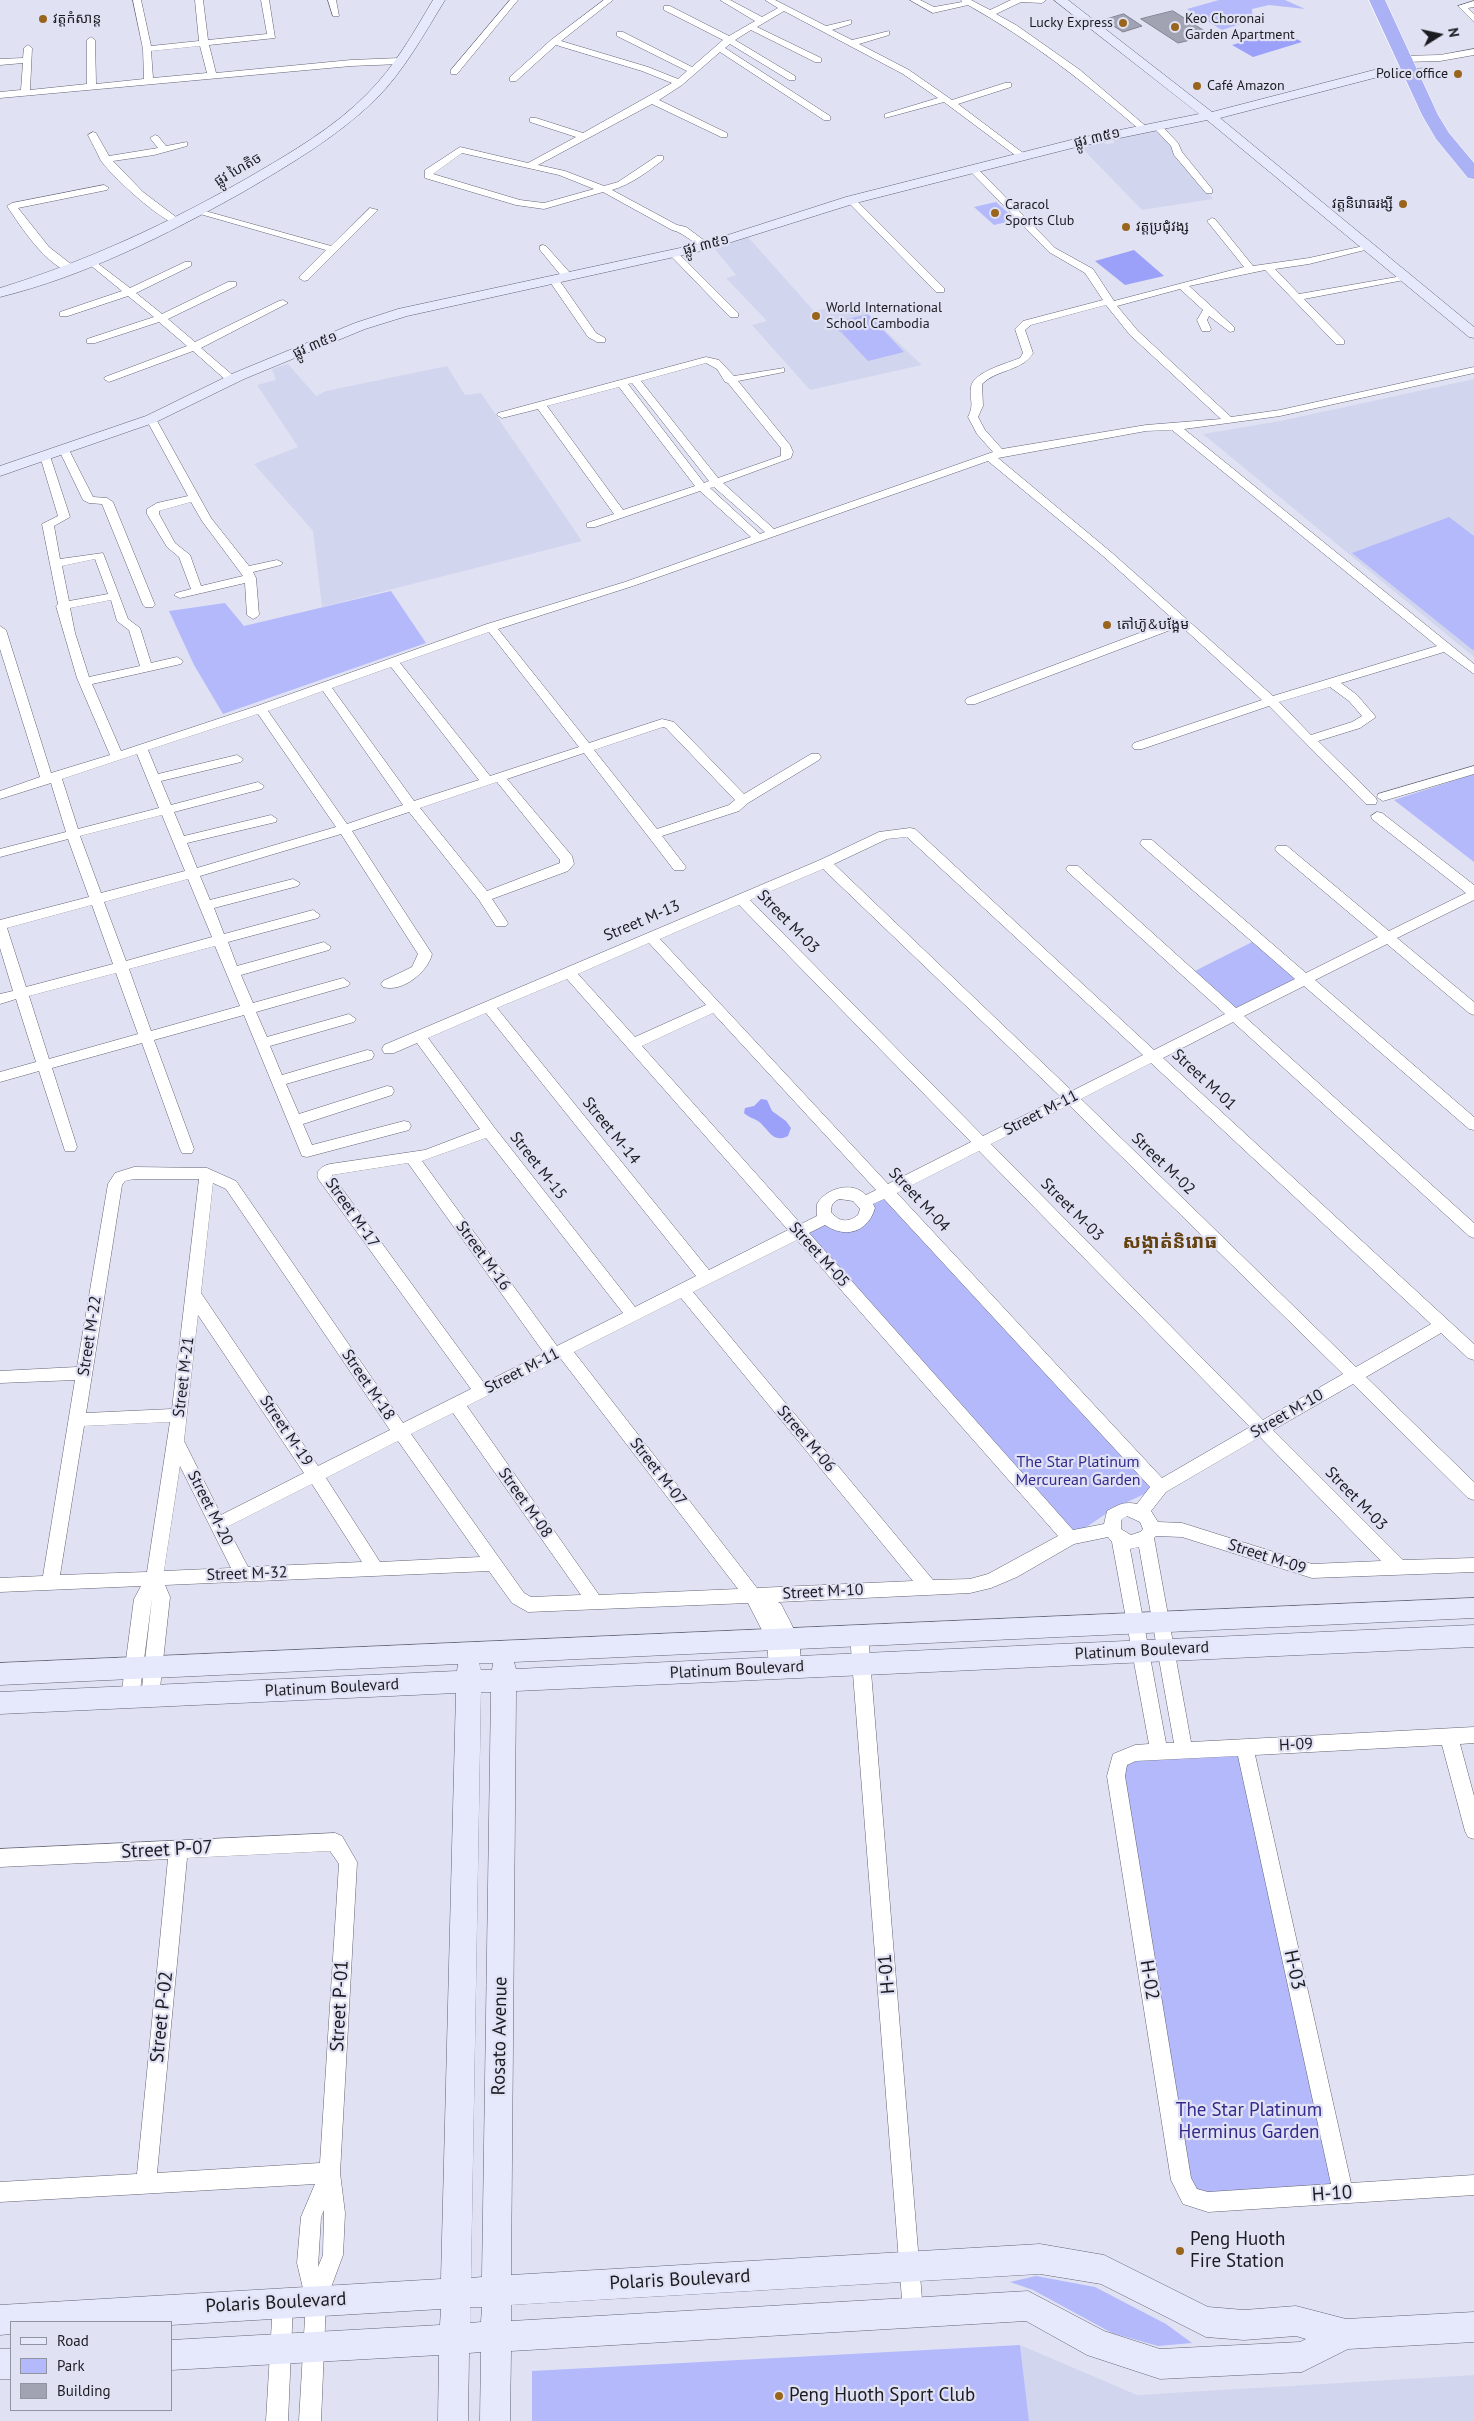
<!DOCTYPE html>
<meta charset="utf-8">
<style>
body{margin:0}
#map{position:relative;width:1474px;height:2421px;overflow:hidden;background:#e0e2f4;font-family:"PT Sans",sans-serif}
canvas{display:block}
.legend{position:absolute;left:10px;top:2321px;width:162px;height:90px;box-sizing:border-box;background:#e0e2f4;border:1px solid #9193a0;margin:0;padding:6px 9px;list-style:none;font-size:15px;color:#1b1c22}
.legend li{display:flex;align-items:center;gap:10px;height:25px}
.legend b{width:25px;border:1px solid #9193a0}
.north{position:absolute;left:1414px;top:10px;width:50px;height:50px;-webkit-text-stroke:4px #e0e2f4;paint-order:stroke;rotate:80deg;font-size:14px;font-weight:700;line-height:20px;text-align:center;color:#1b1c22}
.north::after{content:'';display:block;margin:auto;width:18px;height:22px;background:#1b1c22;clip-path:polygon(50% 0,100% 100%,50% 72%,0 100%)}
</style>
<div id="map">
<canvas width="1474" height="2421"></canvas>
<ul class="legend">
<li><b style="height:6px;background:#e6e8fc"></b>Road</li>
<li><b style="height:14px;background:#b3b9fa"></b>Park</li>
<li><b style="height:14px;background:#a1a3b3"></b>Building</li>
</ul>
<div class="north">N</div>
</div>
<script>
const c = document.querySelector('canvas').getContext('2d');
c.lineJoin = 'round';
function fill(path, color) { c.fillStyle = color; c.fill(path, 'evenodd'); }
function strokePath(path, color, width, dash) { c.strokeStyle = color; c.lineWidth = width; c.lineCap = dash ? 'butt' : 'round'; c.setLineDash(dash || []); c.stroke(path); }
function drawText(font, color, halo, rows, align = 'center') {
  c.font = font + ' "PT Sans","Noto Sans Khmer",sans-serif'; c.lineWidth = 4.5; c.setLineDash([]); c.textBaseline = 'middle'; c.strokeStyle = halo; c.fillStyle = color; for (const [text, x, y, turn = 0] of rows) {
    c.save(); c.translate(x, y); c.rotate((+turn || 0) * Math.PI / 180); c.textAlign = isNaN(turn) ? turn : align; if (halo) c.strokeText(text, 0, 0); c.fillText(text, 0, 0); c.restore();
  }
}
fill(new Path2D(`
 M1155,128l18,18v6l40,47 -71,11 -63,-65 18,-4 10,3 7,-1v-6z
 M748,237l66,74 41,-9 67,63 -112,25 -58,-65 15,-4 -41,-43 10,-3 -23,-28z
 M288,364l28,32 10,-5 121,-25 18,29 16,-2 101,148 -260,66 -9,-76 -59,-67 44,-17 -41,-62 19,-5 -4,-11z
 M1474,379v278l-271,-223 77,-13z
 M1020,2345l117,50 337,-20v46h-445z`), '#d2d5ee');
fill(new Path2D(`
 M1219,0h66l20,9 -36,-4 -17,4 1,11 -31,10 -35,-21z
 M996,202l20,18 -22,5 -20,-18z
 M868,314l36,38 -36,9 -27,-29 14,-3 -15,3 -8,-9z
 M1449,517l25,19v115l-122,-98z
 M391,591l35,52 -203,71 -29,-49 -25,-54 56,-8 19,23z
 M1474,774v88l-80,-62z
 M1258,939l47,40 -70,37 -46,-42z
 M887,1191l273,296 -44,20 -46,31 -271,-307 27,-13 22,9z
 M1244,1750l99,443 -153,4 -71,-436z
 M1036,2276l59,11 71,37 26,19 -34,3 -46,-13 -79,-43 -23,-8z
 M1020,2345l9,76h-497v-50z`), '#b3b9fa');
fill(new Path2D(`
 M1281,30l21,12 -49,15 -21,-12z
 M1134,250l30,26 -39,9 -30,-24z
 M761,1099l6,1 5,11 14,10 5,7 -3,8c-16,8 -19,-7 -30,-15 -5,-3 -10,-4 -14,-8l1,-5 9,-2z`), '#9ba1f9');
const building = new Path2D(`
 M1173,11l38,24 -33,8 -37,-24z
 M1124,14l18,12 -19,6 -19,-12z`);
fill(building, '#a1a3b3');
strokePath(building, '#808292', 1);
const street = new Path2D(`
 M133,0h8l10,46 48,-5 -4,-41h8l5,40 59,-6 -6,-34h8l6,38 -66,7 7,28 135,-13 49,-2 4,3 -4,3 -49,2 -351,32v-6l21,-2 2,-27 -23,2v-6l23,-1 1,-10 4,-3 4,3 -2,42 57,-6v-44l4,-3 4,3 1,44 48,-5 -1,-30zM200,46l7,27 -54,5 -2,-27z
 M328,0h8l3,16h-6z
 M510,0h8l-61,74h-6v-4z
 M604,0h9l-52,41 87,26 30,12 9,-8 -70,-35v-4h6l69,35 31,-27 -59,-30v-4h6l59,30 26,-15 -35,-21h10l32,17 16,-9 -13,-8h10l51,26 25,-6v4l-19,6 20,10 37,-9v4l-30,9 50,26 43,30 53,-17h6v4l-53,17 69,52 -8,2 -75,-56 -59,16v-4l53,-16 -35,-24 -119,-63 -27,16 64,31v4h-6l-64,-32 -16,10 60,36v4h-6l-59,-36 -5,4 105,68v4h-6l-104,-68 -38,33 -23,15 68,33v4h-6l-69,-33 -114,61 27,6 39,15 14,-4 39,-26h6v4c-16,12 -31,24 -51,30l65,35 9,2 23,17v4c-10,2 -23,-15 -37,-18l-69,-38 -59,17 -28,-4 -91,-27v-8l35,-23 68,16 48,-26 -46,-15v-4h6l47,15 89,-50 -30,-12 -86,-26 -40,36h-6v-4l41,-37zM462,153l97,22 35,14 -50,14 -24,-3 -87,-26z
 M910,0h10l14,7 28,-5 -1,-2h10l19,10 21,-10h35l-4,3 -21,-1 -25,12 20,11 64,45 68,58 -8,2c-56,-48 -108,-89 -172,-125l-35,8z
 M1474,1v6l-6,1 6,6v8l-16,-16z
 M1474,49v6l-34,6 -38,1 -4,-3 4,-3 38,-1z
 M1154,124h6l18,19 4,9 30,37v4h-6l-32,-38 -3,-9 -17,-18z
 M93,132l3,1 13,23 49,-8 -8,-10 5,-3 3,1 8,10 21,-4v4l-33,9 -41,6 30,31 37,28v4c-14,3 -73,-52 -80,-65 -3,-7 -8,-16 -12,-24z
 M973,166l3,1 79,81 38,21 21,32 130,-34 -37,-46 5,-3 3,1 38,47 56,-8 59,-13 5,3 -64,16 -34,5 24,25 109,-19 1,2 -5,3 -100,19 40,41v4h-8l-71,-74 -76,16 45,41v4l-4,1 -21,-16 -2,4 4,9 -1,2h-8l-5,-11 6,-10 -23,-21 -63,17 21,25 93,86 49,-7 194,-43v6l-194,43 -96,13 290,235v10l-30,-22 -103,31 16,12 19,22 -16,11 -42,13 58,57 1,3 -1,3h-10l-97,-98 -127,43h-8l-2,-3 2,-3 128,-43 -81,-74 -206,78h-8l-2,-3 2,-3 207,-78 -71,-64 -115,-95 -355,125 -135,43 91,114 73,-24 12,3 70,72 67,-40h8l2,3 -2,3 -71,43 -9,8 -77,25 24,31 -2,3h-10l-90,-117 -77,26 65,77 2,8 -6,7 -76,28 16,24 -2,3h-10l-17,-26 -70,-88 -57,19 80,123c-4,18 -30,39 -49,33l-2,-3 2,-3 29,-14 6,-13 -77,-120 -141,42 10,24 83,-21 7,4 -2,3 -84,22 10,26 89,-24 7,5 -2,3 -90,24 9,24 87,-24 7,5 -2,3 -88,25 12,28 90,-25 7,5 -2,3 -92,26 11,25 82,-23 7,5 -2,3 -84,24 12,29 85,-25 5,1 2,4 -2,4 -86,25 13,30 88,-28 5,1 2,4 -2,4 -89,29 9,21 92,-24 5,1 2,4 -2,4 -102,27 -5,-1 -58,-141 -90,25 40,109 -2,4h-10l-2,-4 -38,-106 -90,25 25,79 -2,4h-10l-26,-80 -39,11v-10l36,-10 -20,-63 -16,5v-10l13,-3 -13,-43v-28l89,-23 -21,-58 -68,18v-8l66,-17 -15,-49 -51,16v-8l40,-14 -40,-128v-23l6,4 45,143 59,-18 -33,-77 -21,-72 2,-2 -16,-80 16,-8 -18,-60 1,-2 4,-1 5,3 20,61 -16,9 6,33 43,-6 25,66 12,9 11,35 26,-6 6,4 -2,3 -89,20 29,67 136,-45 230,-82 138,-42 126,-45 -51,-46 -105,36h-8v-4l27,-9 -76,-105 -36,9 -5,-3 1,-2 208,-56 13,3 15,16 50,-8v4l-46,9 52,64 3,7 -2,6 -68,25 51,46 219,-77 -16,-18 -9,-17c7,-14 1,-17 3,-30 2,-15 37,-24 49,-29l3,-5 -8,-24 8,-8 80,-21 -18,-27 -36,-21 -79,-81 -2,-2zM1106,305l24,30 91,84 -75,6 -144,24 -17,-19 -7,-13 5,-11 -1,-22c15,-15 41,-13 51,-31l-8,-23 6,-5zM706,363l11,6 8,13 3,1 53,65v8l-63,22 -77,-97zM632,383l77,98 -5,2 -76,-99zM619,387l76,99 -72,24 -76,-104zM1172,430l265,216 -164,50 -162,-144 -113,-94 148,-27zM714,487l51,45 -5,2 -50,-46zM95,559l13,35 -39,7 -7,-35zM111,600l6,21 12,9 11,36 -51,11 -14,-44 -5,-25zM489,632l90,115 -89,29 -90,-113zM391,667l88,113 -65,21 -82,-113zM1330,687l19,14 13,15 -10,6 -41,13 -32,-33zM323,691l80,114 -56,19 -79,-113zM258,714l78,113 -139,41 -10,-25 89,-21 1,-3 -6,-4 -87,21 -10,-24 88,-23 2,-3 -6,-4 -87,23 -10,-24 80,-19 2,-3 -6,-4 -79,19 -10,-24zM663,727l3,1 69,72 -6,5 -72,24 -63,-79zM137,754l22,54 -81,21 -16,-50zM497,782l63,78v3l-73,28 -67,-83zM162,815l23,56 -84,22 -21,-57zM188,879l24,58 -86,24 -22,-59zM92,905l21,59 -87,23 -19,-59zM215,946l25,60 -89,25 -22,-62zM116,973l22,61 -89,25 -20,-63z
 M104,185l5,3 -2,2 -89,18 31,39 27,21v4l-4,1c-26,-7 -51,-46 -65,-67l5,-3z
 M848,198h6l90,90v4h-8l-88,-90z
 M370,208l8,2 -70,70 -4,1 -5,-3 1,-2 26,-26 -133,-38 5,-3 133,37z
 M543,245l3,1 25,28v4h-8l-23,-28v-4z
 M673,250l3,1 62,62v4h-8l-60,-62v-4z
 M92,259l38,29 55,-26h6v4l-55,27 26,21 66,-32h8v4l-68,33 27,23 84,-41 4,-1 5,3 -87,45 35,30v4h-8l-35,-31 -84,31 -5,-3 1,-2 82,-31 -28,-24 -64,21h-8v-4l67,-22 -26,-21 -60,20h-8v-4l62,-21 -33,-27 -2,-2z
 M553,276l4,1 39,56 9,5v4h-8l-9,-5 -40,-58z
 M151,416l5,3 55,99 38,48 28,-6 6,3 -2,2 -28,7 3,6 3,37 -2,2 -4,2 -6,-4 -2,-32 -65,15 -6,-3 2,-2 15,-4 -12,-32 -12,-10 -20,-33v-5l10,-6 31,-7 -42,-77zM191,502l11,19 41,55 -42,10 -11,-31 -15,-12 -16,-29v-3z
 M64,447l5,3 24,47 14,1 6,4 42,103 -2,2h-8l-2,-2 -41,-101 -13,-1 -6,-3 -24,-50z
 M1474,766v8l-91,27 -6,-4 1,-3z
 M1377,812l5,1 92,72v15l-77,38 77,64v13l-5,-2 -82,-69 -72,36 159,137v13l-5,-1 -165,-143 -60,30 230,207v15l-5,-2 -236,-214 -70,36 311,286v16l-6,-2 -27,-25 -75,44 108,105v18l-6,-2 -115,-114 -80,46 130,130 71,-2v14l-162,6 -130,-41 -26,-1 -2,2 37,204 283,-15v16l-14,1 14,52v43l-6,-2 -3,-6 -23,-86 -187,10 96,428 123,-8v20l-266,17 -25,-8 -12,-24 -64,-404 6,-22 22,-9 14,-1 -37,-202 -4,-5 -34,7 -57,33 -26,11 -21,5 -192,9 3,2c10,20 27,45 16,68l-6,3 -6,-3 -7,4 -6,-3 -3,-5 -2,-28 -19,-37 -220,9 -16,-9 -23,-32 -324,14 5,12 -11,100 -3,6 -6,2 -6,-2 -3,-6 11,-99 -13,100 -3,6 -6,2 -6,-2 -3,-6 13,-99 7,-13 -141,6v-14l43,-2 32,-196 -75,3v-12l77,-4 31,-183 7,-11 19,-6 73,1 29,13 167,242 68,-34 -152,-209c-5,-9 3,-14 11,-16l95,-14 55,-21 -63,-86 -23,10h-10l-2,-4 2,-4 436,-185 59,-28 31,-4 5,1 239,221 71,-36 -157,-142 -2,-3 2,-3h10l158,142 59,-29 -153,-133 -2,-3 2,-3h10l154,133 72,-36 -101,-85 -2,-3 2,-3h10l102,85 77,-38 -94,-74 -1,-3zM907,837l236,218 -71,36 -238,-227 53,-25zM823,869l238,228 -78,39 -233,-236zM739,905l232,237 -83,42 -228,-245zM649,943l57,62 -71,32 -57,-63zM567,979l221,251 -79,40 -212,-262zM486,1013l210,263 -61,31 -141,-180 -66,-89zM713,1013l163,177 -10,5c-14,-15 -41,-6 -49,9v12l-16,8 -159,-178zM1151,1063l280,261 -75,43 -275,-268zM1069,1105l274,269 -80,46 -272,-276zM486,1138l137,175 -66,33 -135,-185zM979,1151l271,276 -88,51 -265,-285zM408,1163l136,190 -60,30 -152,-208zM134,1179h65l-27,230 -86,4 36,-228 3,-4zM213,1183l13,6 164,241 -72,36 -117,-173zM840,1199l13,2 7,8 -2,6c-10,8 -19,7 -27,-3 0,-7 2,-11 9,-13zM884,1199l266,288 -13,17c-13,-3 -19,1 -30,7l-3,13 -31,6 -264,-297 16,-8c21,14 43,7 50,-17l-2,-4zM797,1240l261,296 -70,38 -18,5 -37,1 -240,-288zM681,1298l232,283 -156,7 -183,-236zM198,1315l106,158 -83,42 -37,-74zM561,1359l177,230 -139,6 -132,-189zM453,1413l128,182 -50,2 -7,-4 -113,-159zM170,1422l-23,150 -87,3 24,-149zM1260,1437l121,124 -69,3 -130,-41 -24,-1 -7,-11 15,-19zM398,1441l82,116 -100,5 -54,-84zM180,1466l51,102 -67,3zM312,1484l50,78 -114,5 -21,-40zM1127,1516l13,6 3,7 -3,3 -9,3 -10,-6v-9zM1139,1547l35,196h-8l-36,-194zM1238,1756l93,428 -123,8 -11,-3 -6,-11 -66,-402 2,-11 9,-4z
 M859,1627l6,3 3,5 55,677 -3,7 -7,3 -7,-3 -3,-7 -53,-677 3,-5z
 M335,1833l7,3 15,26 -17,311 5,40 -2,42 -17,46 -5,120h-22l7,-120 -9,-38 4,-46 14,-33 -315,18v-20l137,-8 31,-315 -168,8v-18zM330,1851l9,13 -19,299 -163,10 30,-315zM324,2210l-1,45 -5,12 3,-50z
 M283,2293l7,3 3,7 -5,118h-22l7,-118 3,-7z`);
const secondary = new Path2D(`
 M433,0h12c-21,34 -41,71 -69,99 -39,38 -87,66 -133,93 -77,43 -158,84 -243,105v-9c88,-27 171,-66 251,-112 41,-24 84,-49 117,-83 27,-27 46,-61 65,-93z
 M1054,0h14l144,112 162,-42 58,-2 2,3 -2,3 -4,1 -54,3 -154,40 254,209v11l-5,-1 -262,-217 -131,27 -220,56 -150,47 -299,66 -42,13 -121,50 -88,43 -156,54v-10l146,-50 88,-43 121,-50 43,-14 305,-66 143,-46 229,-58 124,-25z
 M1474,1598v20l-960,44 2,7 958,-44v22l-958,44 -5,584 529,-31 64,11 104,52 36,3 52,-4 50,13 128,-7v30l-126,7 -46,23 -142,7 -73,-24 -61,-34 -515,30 -1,70h-30l1,-69 -12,1 -1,68h-30l1,-66 -268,15v-30l269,-15 1,-16 -270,16v-3h-160v12l-11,1v-30l441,-26 15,-586 -456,21v-22l457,-21 1,-7 -458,21v-22zM479,1663h14l-1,7h-11zM481,1692h10l-9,585 -11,1zM1040,2274l61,10 105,53 38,3 52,-4 10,3 -6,3 -140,7 -56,-18 -76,-40 -517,30v-16zM470,2307h12l-1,15 -11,1z
 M0,2349h11v30h-11z`);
const highway = new Path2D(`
 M1369,0h16l53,115 11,18 25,30v16l-6,-1 -32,-39 -14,-24z`);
strokePath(street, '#626473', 1);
strokePath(secondary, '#626473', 1);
strokePath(highway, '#fff', 1);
fill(street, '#fff');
fill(secondary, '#e6e8fc');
fill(highway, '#abb1f5');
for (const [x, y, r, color] of [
 [43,19,5,"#99651c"],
 [1123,23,5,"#99651c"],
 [1175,27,5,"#99651c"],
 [1458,74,5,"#99651c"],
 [1197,86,5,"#99651c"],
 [1403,204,5,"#99651c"],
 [995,213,5,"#99651c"],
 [1126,227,5,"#99651c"],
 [816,316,5,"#99651c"],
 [1107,625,5,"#99651c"],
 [1180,2251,5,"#99651c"],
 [779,2396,5,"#99651c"]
]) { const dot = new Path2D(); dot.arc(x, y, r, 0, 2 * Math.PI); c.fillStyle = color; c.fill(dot); strokePath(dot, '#e0e2f4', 2); }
drawText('14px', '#1b1c22', '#e0e2f4', [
 ["វត្តកំសាន្ត",53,19],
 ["Keo Choronai",1185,19],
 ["Garden Apartment",1185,35],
 ["Lucky Express",1113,23,"right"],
 ["Police office",1448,74,"right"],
 ["Café Amazon",1207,86],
 ["វត្តនិរោធរង្សី",1393,204,"right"],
 ["Caracol",1005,205],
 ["Sports Club",1005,221],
 ["វត្តប្រជុំវង្ស",1136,227],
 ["World International",826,308],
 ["School Cambodia",826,324],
 ["តៅហ៊ូ&បង្អែម",1117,625]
], 'left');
drawText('14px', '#1b1c22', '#e0e2f4', [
 ["ផ្លូវ ៣៥១",1097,138,-13],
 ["ផ្លូវ ហៃតិច",238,170,-30],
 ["ផ្លូវ ៣៥១",706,245,-14],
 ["ផ្លូវ ៣៥១",315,345,-23]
]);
drawText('16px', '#1b1c22', '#e0e2f4', [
 ["Street M-13",642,921,-23],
 ["Street M-03",788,922,46],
 ["Street M-01",1204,1080,43],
 ["Street M-11",1041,1113,-27],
 ["Street M-14",611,1131,51],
 ["Street M-02",1163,1164,44],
 ["Street M-15",538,1166,52],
 ["Street M-04",919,1200,47],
 ["Street M-03",1072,1210,45],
 ["Street M-17",352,1213,55],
 ["Street M-05",819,1255,48],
 ["Street M-16",483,1256,54],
 ["Street M-22",90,1336,-81],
 ["Street M-11",522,1371,-27],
 ["Street M-21",184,1377,-83],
 ["Street M-18",368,1385,56],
 ["Street M-10",1287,1414,-30],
 ["Street M-19",286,1431,56],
 ["Street M-06",806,1439,50],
 ["Street M-07",658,1472,52],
 ["Street M-03",1356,1499,46],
 ["Street M-08",525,1503,55],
 ["Street M-20",210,1508,63],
 ["Street M-09",1267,1557,18],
 ["Street M-32",247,1574,-2],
 ["Street M-10",823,1592,-3],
 ["Platinum Boulevard",1142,1651,-3],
 ["Platinum Boulevard",737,1670,-3],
 ["Platinum Boulevard",332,1688,-3],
 ["H-09",1296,1745,-3]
]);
drawText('16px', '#342a8e', '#e0e2f4', [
 ["The Star Platinum",1078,1462],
 ["Mercurean Garden",1078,1480]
]);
drawText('bold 19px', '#63400d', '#e0e2f4', [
 ["សង្កាត់និរោធ",1170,1243]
]);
drawText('19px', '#1b1c22', '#e0e2f4', [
 ["Street P-07",167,1850,-3],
 ["H-03",1294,1970,78],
 ["H-01",887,1974,-95],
 ["H-02",1149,1980,81],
 ["Street P-01",340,2006,-87],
 ["Street P-02",162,2017,-84],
 ["Rosato Avenue",500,2036,-89],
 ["H-10",1332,2194,-4],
 ["Polaris Boulevard",680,2280,-3],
 ["Polaris Boulevard",276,2303,-3]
]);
drawText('19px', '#342a8e', '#e0e2f4', [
 ["The Star Platinum",1249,2111],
 ["Herminus Garden",1249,2133]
]);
drawText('19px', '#1b1c22', '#e0e2f4', [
 ["Peng Huoth",1190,2240],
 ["Fire Station",1190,2262],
 ["Peng Huoth Sport Club",789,2396]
], 'left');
</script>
